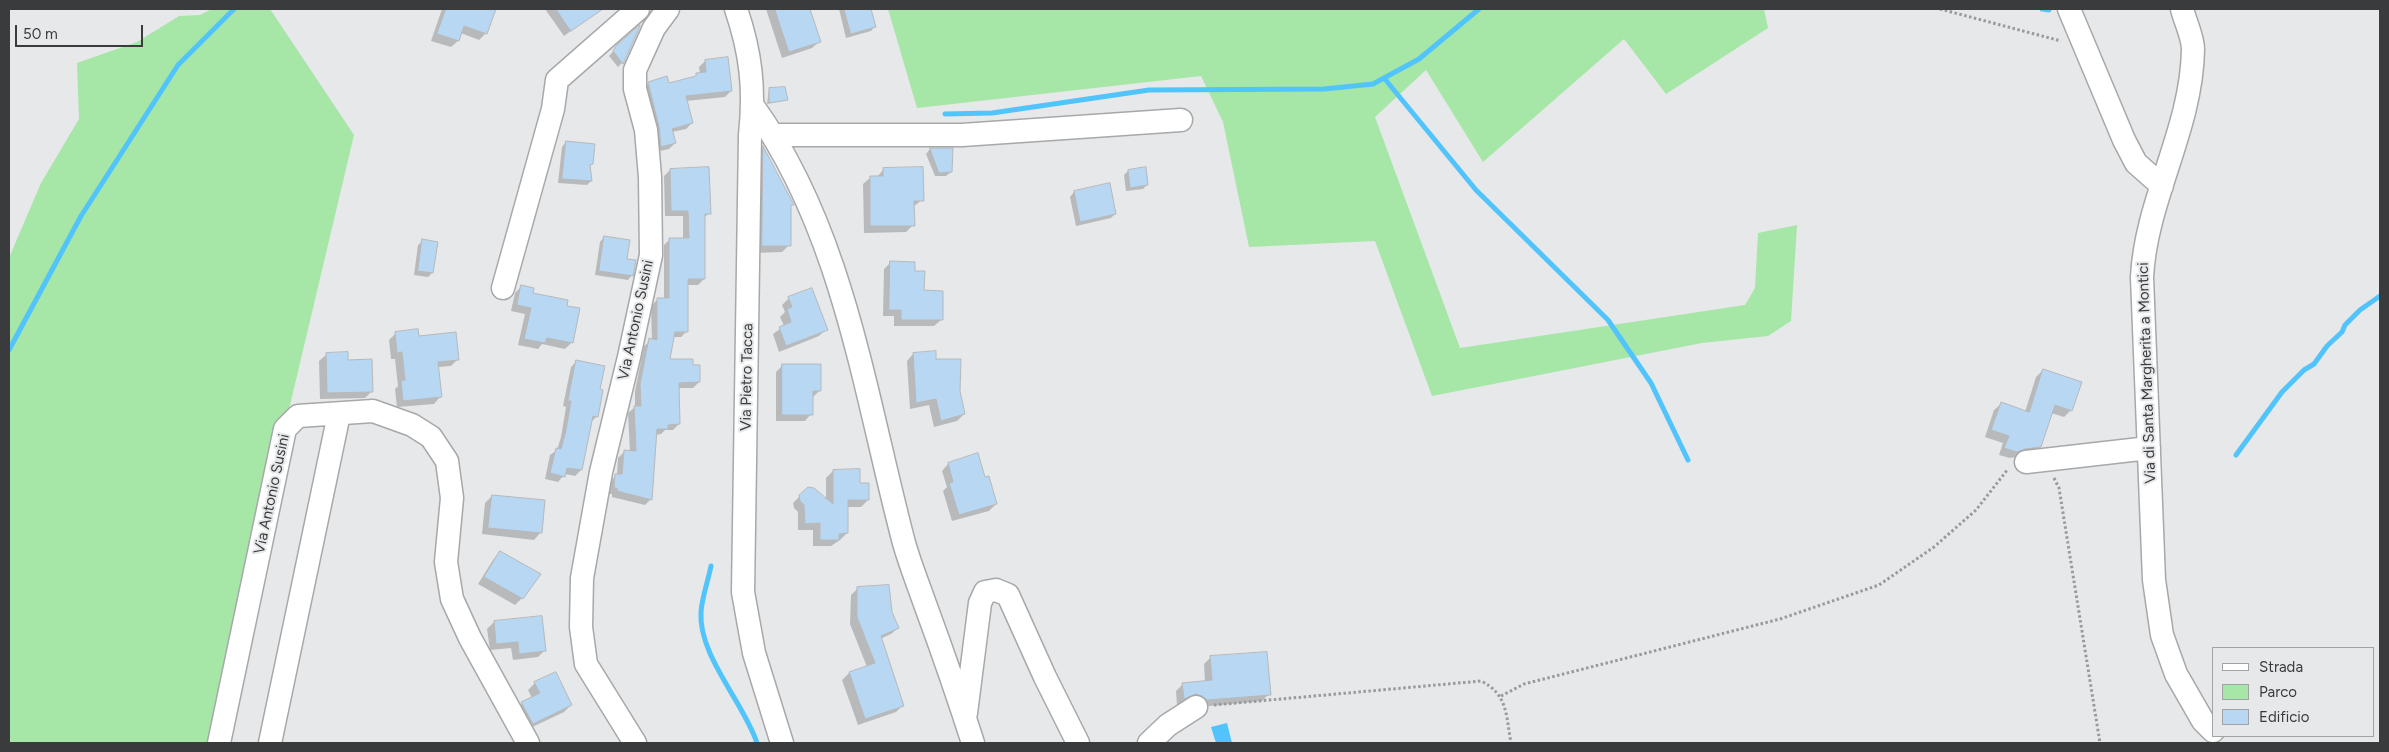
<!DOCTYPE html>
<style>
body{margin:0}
#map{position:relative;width:2389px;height:752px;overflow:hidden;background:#e6e8ea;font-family:Figtree,sans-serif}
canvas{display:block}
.frame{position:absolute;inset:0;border:10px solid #3a3b3c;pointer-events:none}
.legend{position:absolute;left:2212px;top:647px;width:162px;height:90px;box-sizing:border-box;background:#e6e8ea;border:1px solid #a1a3a4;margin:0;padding:6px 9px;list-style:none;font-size:15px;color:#3a3b3c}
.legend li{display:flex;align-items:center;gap:10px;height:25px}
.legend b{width:25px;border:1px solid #a1a3a4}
.scale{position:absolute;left:15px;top:25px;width:128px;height:22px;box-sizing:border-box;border:2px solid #3a3b3c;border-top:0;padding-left:6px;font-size:15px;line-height:18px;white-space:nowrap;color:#3a3b3c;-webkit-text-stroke:4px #e6e8ea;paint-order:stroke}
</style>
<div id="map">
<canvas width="2389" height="752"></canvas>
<div class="frame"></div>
<ul class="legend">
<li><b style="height:6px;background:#fff"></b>Strada</li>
<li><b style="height:14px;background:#a6e6a7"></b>Parco</li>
<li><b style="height:14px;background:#b7d7f3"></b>Edificio</li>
</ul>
<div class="scale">50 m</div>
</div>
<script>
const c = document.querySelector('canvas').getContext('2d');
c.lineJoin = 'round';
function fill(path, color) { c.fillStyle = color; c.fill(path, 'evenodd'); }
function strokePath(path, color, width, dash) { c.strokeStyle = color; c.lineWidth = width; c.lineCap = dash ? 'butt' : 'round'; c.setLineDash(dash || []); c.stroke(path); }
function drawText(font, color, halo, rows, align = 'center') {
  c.font = font + ' Figtree,sans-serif'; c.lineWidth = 4; c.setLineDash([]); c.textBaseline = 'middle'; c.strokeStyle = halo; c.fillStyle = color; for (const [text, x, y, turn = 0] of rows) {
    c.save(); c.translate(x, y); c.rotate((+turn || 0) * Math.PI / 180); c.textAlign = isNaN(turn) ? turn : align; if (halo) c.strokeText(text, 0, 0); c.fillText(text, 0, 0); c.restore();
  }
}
fill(new Path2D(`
 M212,9h58l84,126 -144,608h-198l-3,-2v-483l32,-75 38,-64 -2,-56 60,-21 42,-26 21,-1z
 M888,9h876l4,19 -102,66 -42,-55 -141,123 -57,-92 -51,47 85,231 285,-43 10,-17 3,-55 39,-8 -6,96 -23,15 -66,7 -270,53 -57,-155 -126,6 -26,-125 -22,-46 -284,32z`), '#a6e6a7');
fill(new Path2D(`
 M1227,723l5,20h-16l-5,-16z`), '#52c4fc');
fill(new Path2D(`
 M442,9h52l-8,24 -7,7 -18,-7 -3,8 -7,6 -20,-6z
 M545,9h54v1l-35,26z
 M766,9h43l10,33 -7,6 -30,10z
 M839,9h31l5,17 -4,5 -25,7z
 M617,47l5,16 -4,4 -9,-11z
 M705,61l26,30 -6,6 -39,4 6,22 -6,6 -14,3 3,11 -6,6 -14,3 -12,-63 6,-6 19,2 25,-7 7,-4 -1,-7z
 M769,89l17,11 -19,4z
 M566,142l26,21 -3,3 2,15 -4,4 -29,-2 4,-36z
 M763,148l29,56 -3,3v38l-7,7 -27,1 2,-99z
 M930,149h21v23l-5,4h-11l-9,-22z
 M884,169l38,31 -9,7v18l-7,7 -42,1 -1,-49 7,-6 7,-1z
 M670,170l39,43 -5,5v61l-6,6h-11v46l-6,6h-8l-4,23 23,6 7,16 -6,6h-15l1,36 -6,6h-8l-4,4 -6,1 -4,64 -6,6 -33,-8v-3h-3l1,-13 7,-6 1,-17 6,-6h6l-2,-39 7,-6v-16l9,-45 8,-6 -1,-34 6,-6h7v-55l6,-6h13v-23h-18l-1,-40z
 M1128,171l19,14 -4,4 -17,2 -2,-16z
 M1074,192l41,22 -4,4 -35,8 -6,-29z
 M604,237l22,23 6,15 -4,5 -33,-5 5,-33z
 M423,241l9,32 -4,4 -14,-2 4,-30z
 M890,263l24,9 27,48 -7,6h-40v-10h-11l1,-47z
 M521,287l11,7 33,13 7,35 -7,7 -23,-5 -4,5 -20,-4 7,-31 -14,-3 4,-18z
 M789,298l37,31 -7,7 -40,16 -6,-18 11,-8 -4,-9 5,-5 -3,-7z
 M396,333l22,4 40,22 -7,7 -13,1 2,30 -6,7 -37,3 -2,-18 3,-3 -3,-27h-4l-2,-19z
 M913,354l22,6 23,31 6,23 -7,7 -23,6 -5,-22 -19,4 -3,-48z
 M326,355l21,6 25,30 -7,7 -45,1 -1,-38z
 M576,362l22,28 -1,26 -6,6 -10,48 -6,6 -10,-2 -7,8 -13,-3 5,-24 7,-5 4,-13 5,-30 -3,-1 8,-39z
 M783,365l37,25 -7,7 -2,17 -6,7h-29v-49z
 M2043,370l28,40 -7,7 -13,-4 -12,33 -7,8 -22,4 -11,-3 4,-12 -18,-6 9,-27 7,-6 24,8 11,-35z
 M948,464l36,15 12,25 -7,7 -37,10 -9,-30 4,-4 -5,-16z
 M833,471l25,13 10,16 -7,7h-14v26l-7,7 -9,6h-18v-16h-15v-18l-4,-4 -1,-5 7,-7 26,4v-22z
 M492,496l48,37 -6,7 -52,-6 3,-31z
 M500,553l22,45 -7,7 -37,-21 15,-24z
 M858,588l33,24 7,16 -7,6 -11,5 23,66 -7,7 -38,13 -16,-45 7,-7 18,-6 -17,-43 1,-29z
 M494,622l51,28 -7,7 -25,3 -2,-12 -21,2 -3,-21z
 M1210,658l59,36 -7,7 -62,6 -12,-7 -11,5 -1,-14 7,-7 22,-2 -1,-18z
 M535,683l36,22 -7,7 -38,18 -11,-20 6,-6 11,-6 -4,-8z`), '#0003');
strokePath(new Path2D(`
 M2042,9l7,1
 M1384,78l92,112 132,130 43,63 37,77
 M945,114l47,-1 157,-23 175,-1 49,-5 46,-25 60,-50
 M9,350l72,-134 97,-151 56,-56
 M2236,455l46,-63 22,-22 10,-6 13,-18 15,-14 3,-7 15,-15 20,-14
 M711,566c-3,15 -9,31 -10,46 -3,43 43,91 56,131`), '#52c4fc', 5);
const building = new Path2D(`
 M446,9h50l-9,25 -23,-8 -5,15 -22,-7z
 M556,9h47l-32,22z
 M775,9h35l11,33 -32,10z
 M844,9h27l5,18 -25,7z
 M640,25v1l-17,38 -10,-13 3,-5z
 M728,57l4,34 -46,5 7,27 -21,6 4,14 -15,4 -2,-20 -11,-45 19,-6 2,7 27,-7v-3l10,-1 -1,-12z
 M785,87l3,13 -19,3v-15z
 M566,141l29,3 -2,20 -3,1 2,16 -30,-2z
 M763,146l31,59h-3v41h-29z
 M930,148h23l-1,24 -13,1z
 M709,167l2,47h-6v65h-17v53h-13l-5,27h23v6h7v17l-21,1 1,41 -12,1v4h-11l-5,71 -35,-9v-3h-3l1,-14h7l2,-24 12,1 -2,-45h7l-1,-22 9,-46 8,2v-42h12v-60h20l-1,-27h-17l-1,-42z
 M923,167l1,34h-10l1,25h-45v-50h13v-8z
 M1146,167l2,18 -18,3 -2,-18z
 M1110,183l6,31 -36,8 -6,-31z
 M604,236l26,4 -3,19 9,1 -3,16 -34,-5z
 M422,239l16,3 -5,31 -15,-2z
 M890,261l25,1v9h10l-1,19 19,1v29h-42v-10h-12z
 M521,285l13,3 -1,5 35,7 -1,6 13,2 -7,35 -26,-5 -2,5 -21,-4 7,-31 -14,-3z
 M812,288l16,42 -42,16 -7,-19 12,-5 -4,-13 5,-2 -4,-10z
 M418,329l1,7 37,-4 3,28 -21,2 4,35 -39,4 -2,-20 4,-1 -3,-28 -5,1 -2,-21z
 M936,351v8h25l-1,32 5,23 -24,7 -5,-22 -20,4 -3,-50z
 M348,352v8l24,-1 1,33 -46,1 -1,-40z
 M576,360l29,6 -5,23 3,1 -5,27 -5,-1 -11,54 -15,-2 -2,9 -15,-4 6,-25 5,1 5,-19 5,-29h-3z
 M782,364h39v27h-8v24h-31z
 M2043,369l39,13 -10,29 -17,-6 -14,42 -16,2 -8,3 -13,-4 5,-12 -18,-6 10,-28 28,10z
 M978,453l7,24 4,-1 8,28 -38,11 -10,-32 4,-1 -5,-19z
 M860,469v14h9v17h-21v33l-9,1v6h-19v-17l-15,1 -1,-19 -4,-4 -1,-6 9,-8 6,1 19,16v-34z
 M492,495l53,5 -3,33 -54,-5z
 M500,551l41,23 -18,25 -39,-22z
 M889,585l3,27 7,16 -18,8 23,70 -39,13 -16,-47 26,-9 -18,-46v-30z
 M542,616l4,35 -27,3 -1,-12 -22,2 -2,-23z
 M1267,652l4,43 -64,5 -5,-4 -6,-2 -12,5 -2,-16 30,-3 -2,-24z
 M556,672l16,33 -39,19 -12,-22 19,-9 -6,-11z`);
fill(building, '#b7d7f3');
strokePath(building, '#b6b8ba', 1);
const minor = new Path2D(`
 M736,9c15,44 19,80 14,126l-7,457 11,61 28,90
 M2069,9l55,131 12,23 26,23
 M2182,9c3,12 11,28 11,40 -1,80 -47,150 -51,228l12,303 8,55 14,39 27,47 10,10
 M753,106c91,126 112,290 151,437 6,21 14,41 21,61 17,46 33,92 48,139
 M773,135h189l219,-15
 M503,288l50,-179 4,-29 81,-71
 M2026,462l123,-14
 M966,713l14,-110 5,-11 11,-2 12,5 37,82 33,66
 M219,743l66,-314 13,-13 75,-5 39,14 19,12 16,24 5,37 -6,64 6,37 18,39 58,105
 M270,743l69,-329
 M635,743l-49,-79 -5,-37 1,-49 19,-106 28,-115 22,-102 -1,-78 -4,-47 -11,-41v-19l19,-42 14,-19
 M1149,743l19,-18 28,-18`);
strokePath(minor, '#a6a8aa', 25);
strokePath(new Path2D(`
 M1940,9l121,32
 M2054,478l5,10 41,255
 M1501,696l23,-12 256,-65 99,-34 55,-38 42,-37 32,-41
 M1214,705l267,-24c27,13 25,35 30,62`), '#989a9b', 3, [2.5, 2.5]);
strokePath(minor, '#fff', 22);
drawText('15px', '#3a3b3c', '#e6e8ea', [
 ["Via Antonio Susini",636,320,-78],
 ["Via di Santa Margherita a Montici",2147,373,-92],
 ["Via Pietro Tacca",747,377,-89],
 ["Via Antonio Susini",272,494,-78]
]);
</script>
